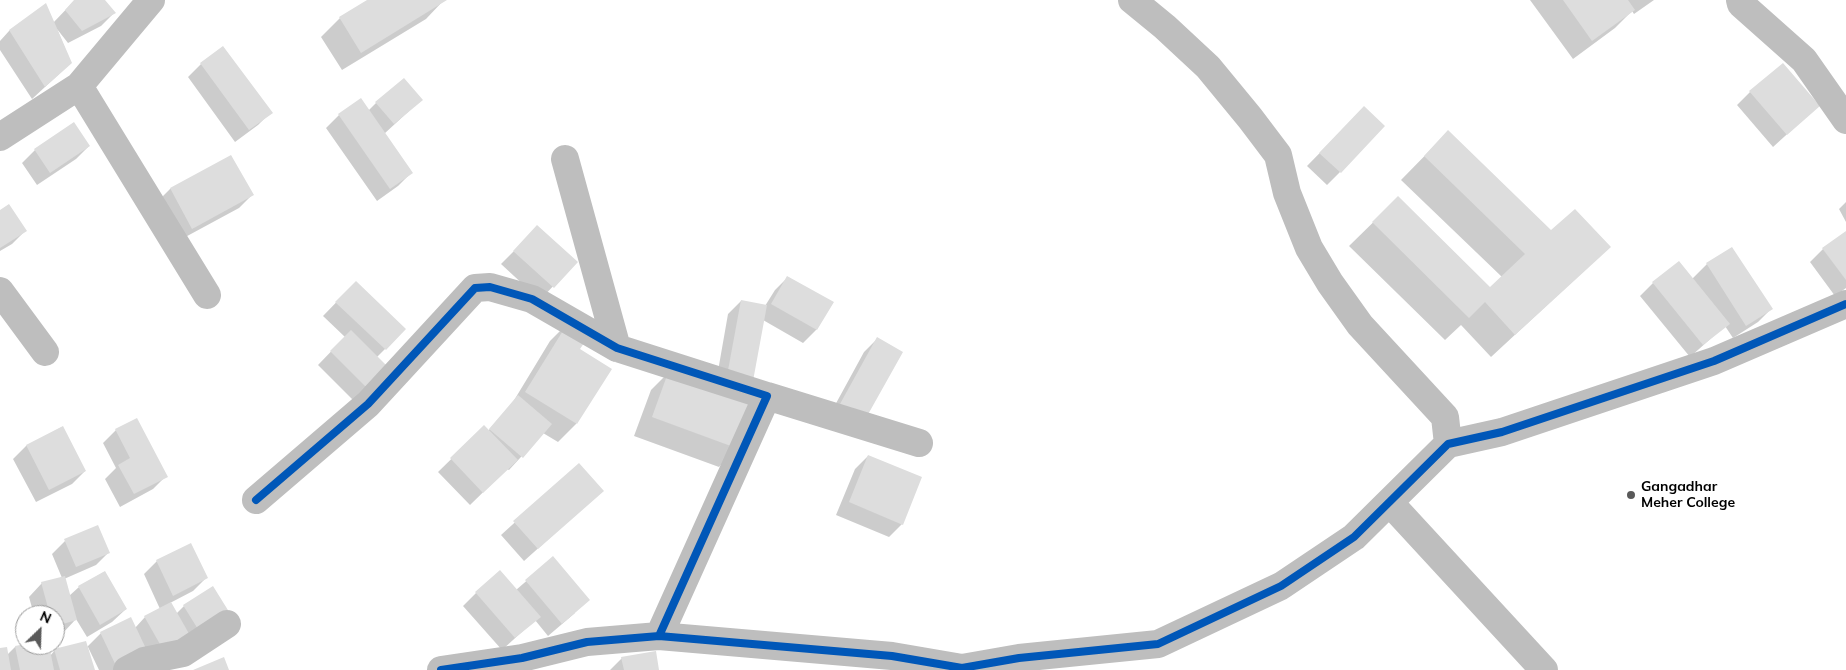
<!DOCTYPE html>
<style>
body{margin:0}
#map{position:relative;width:1846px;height:670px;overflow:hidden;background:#fff;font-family:Mulish,sans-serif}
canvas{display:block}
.north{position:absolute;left:15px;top:605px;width:50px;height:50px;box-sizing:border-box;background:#fff;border:1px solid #999;border-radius:50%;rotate:24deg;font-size:14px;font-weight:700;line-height:20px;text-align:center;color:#000}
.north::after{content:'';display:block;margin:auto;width:18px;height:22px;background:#595959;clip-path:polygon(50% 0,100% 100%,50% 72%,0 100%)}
</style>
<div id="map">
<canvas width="1846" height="670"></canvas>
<div class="north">N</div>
</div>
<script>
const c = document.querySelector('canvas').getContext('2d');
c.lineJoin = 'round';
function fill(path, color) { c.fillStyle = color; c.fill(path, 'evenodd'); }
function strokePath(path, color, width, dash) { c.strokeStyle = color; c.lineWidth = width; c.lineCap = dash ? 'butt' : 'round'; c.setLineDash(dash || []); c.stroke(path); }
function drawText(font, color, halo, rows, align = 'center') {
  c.font = font + ' Mulish,sans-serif'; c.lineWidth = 4; c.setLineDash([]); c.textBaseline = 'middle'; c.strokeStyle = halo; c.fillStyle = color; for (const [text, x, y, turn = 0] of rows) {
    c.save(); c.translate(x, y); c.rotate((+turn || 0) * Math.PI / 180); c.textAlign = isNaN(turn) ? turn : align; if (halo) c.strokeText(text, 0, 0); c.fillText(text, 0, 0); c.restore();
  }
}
fill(new Path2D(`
 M75,0h28l11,13 -13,13 -33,17 -11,-14 14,34 -39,36 -32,-49v-9l9,-10 36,-26 8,18z
 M369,0h75l-18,19 -84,51 -21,-33 19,-19z
 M1530,0h124l-20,14 -2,-3 -17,17 -42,31z
 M223,47l48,65 -13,13 -23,17 -47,-65 13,-13z
 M1750,92l68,14 -45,41 -36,-42z
 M421,100l-37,34 27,39 -13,13 -21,15 -51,-73 13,-13 29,-4 8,-8z
 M1351,121l-11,51 -13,13 -20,-19z
 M1448,132l137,138 -94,87 -30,-32 -16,15 -96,-94 49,-48 92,90 12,-11 -101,-97z
 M89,146l-13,13 -39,26 -15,-22 13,-13z
 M231,156l21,39 -13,13 -61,33 -21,-39 13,-13z
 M1846,202v20l-7,-13z
 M0,211l25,20 -13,13 -12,7z
 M1846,232v56l-11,8 -25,-34 13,-13z
 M525,240l51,22 -36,38 -39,-36z
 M1732,248l39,61 -13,13 -25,16 -8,-12 -35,31 -50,-61 13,-13 39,-4 15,-15z
 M788,277l44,26 -16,27 -13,13 -40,-23 -26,128 -18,19 -85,-31 17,-46 18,-18 46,16 13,-74 13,-13 24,5 10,-16z
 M356,282l49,47 -28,28 10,11 -33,33 -36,-36 27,-28 -22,-21z
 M569,322l9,28 -2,74 -18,18 -15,-9 -34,37 -2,-1 -37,36 -32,-33 46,-45 4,4 25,-29 37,-61z
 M877,339l-12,79h-37l36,-66z
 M62,427l23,44 -13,13 -36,18 -23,-43 13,-13z
 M116,430l50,46 -13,13 -33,18 -15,-28 11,-11 -13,-25z
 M868,456l34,68 -13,13 -53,-22 19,-46z
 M578,465l24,26 -78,70 -23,-26z
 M65,541l44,11 -13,13 -32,14 5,17 10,-9 25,-15 22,37 -14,13 -25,15 -11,-18 -13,14 -8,2v-20h-21l-5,-18 13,-14 20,-5 -10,-24z
 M553,558l22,55 -27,23 -13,-16 -33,30 -39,-44 13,-13 40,-3z
 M157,561l49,17 -13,13 -23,12 6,11 8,-8 46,9 -100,55h-31l-11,-23 -1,1 6,22h-93v-20l7,5 8,-8 11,-2 24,11 5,-6 32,-3 14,-14 34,-5 10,-11 15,-8 -16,-35z
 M622,658l36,12h-48z`), '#0003');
fill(new Path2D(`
 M74,0h31l11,13 -34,18 -17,-21z
 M367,0h80l-86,53 -22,-36z
 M1563,0h65l7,10 -43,31z
 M46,3l26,60 -27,24 -36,-57z
 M223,46l50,67 -24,17 -49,-67z
 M1783,63l37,43 -33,29 -38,-44z
 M404,78l19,22 -29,24 -19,-22z
 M361,98l52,75 -23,16 -52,-75z
 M1364,106l21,20 -44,47 -22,-20z
 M74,122l16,24 -40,27 -16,-24z
 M1448,130l103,100 24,-21 36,38 -96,88 -30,-33 -16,16 -97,-96 26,-26 92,91 35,-33 -101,-98z
 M231,155l23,40 -62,34 -22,-41z
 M9,204l18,27 -27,17v-38z
 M537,225l41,37 -24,26 -41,-37z
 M1846,231v49l-24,-32z
 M1732,247l41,62 -27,17 -40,-63z
 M1679,261l51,63 -27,21 -51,-63z
 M787,276l47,26 -17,28 -46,-26z
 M356,281l50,48 -20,21 -51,-48z
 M741,300l26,5 -14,76 -26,-5z
 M569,321l21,13 -10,15 32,20 -35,55 -52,-32z
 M351,330l38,38 -21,21 -38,-38z
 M877,337l26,15 -37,66 -26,-14z
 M669,370l87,32 -17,47 -87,-32z
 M518,395l34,29 -29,34 -34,-29z
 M137,418l31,59 -34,17 -16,-29 12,-7 -15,-29z
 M484,425l34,35 -35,33 -33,-35z
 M63,426l23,45 -37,19 -23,-45z
 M868,455l54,22 -19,48 -54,-23z
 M579,463l25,28 -66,58 -25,-28z
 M98,525l12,28 -34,14 -12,-28z
 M191,543l17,35 -35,18 -17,-36z
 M553,556l37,44 -28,24 -37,-44z
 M500,570l41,47 -26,21 -40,-46z
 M105,571l22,38 -27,16 -22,-39z
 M65,576l12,44 -22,6v-11h-5l-9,-33z
 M213,586l18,29 -30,19 -18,-29z
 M171,602l21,37 -27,14 -21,-37z
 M131,617l18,38 -31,15 -18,-38z
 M86,641l9,29h-35l-6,-21z
 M25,644l24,1 5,25h-34l-5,-24z
 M7,647l4,23h-11v-22z
 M656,651l3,19h-35l-3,-13z
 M224,657l5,13h-36z`), '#ddd');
strokePath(new Path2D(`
 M1132,0l33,27 43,40 42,51 28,37 9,38 22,55 21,35 30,42 85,92 3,27
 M1740,0l1,4 63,56 42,60
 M79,86l128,209
 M0,137l79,-51 72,-86
 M565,159l52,189
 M0,291l45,61
 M767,396l152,47
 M256,500l112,-96 107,-116 15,-1 42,12 85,49 150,48 -108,240
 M1390,503l154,167
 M127,670l17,-9 39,-8 44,-29
 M441,670l81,-12 65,-16 72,-6 233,20 70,12 57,-10 139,-14 123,-58 73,-49 94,-93 54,-12 212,-71 132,-57`), '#bebebe', 28);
strokePath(new Path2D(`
 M256,500l112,-96 107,-116 15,-1 42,12 85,49 150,48 -108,240
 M441,670l81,-12 65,-16 72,-6 233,20 70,12 57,-10 139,-14 123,-58 73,-49 94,-93 54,-12 212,-71 132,-57`), '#0057b8', 8);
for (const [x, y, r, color] of [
 [1631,495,5,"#595959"]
]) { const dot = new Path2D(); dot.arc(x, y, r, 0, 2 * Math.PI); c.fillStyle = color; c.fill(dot); strokePath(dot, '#fff', 2); }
drawText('bold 14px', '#000', '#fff', [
 ["Gangadhar",1641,487],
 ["Meher College",1641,503]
], 'left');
</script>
